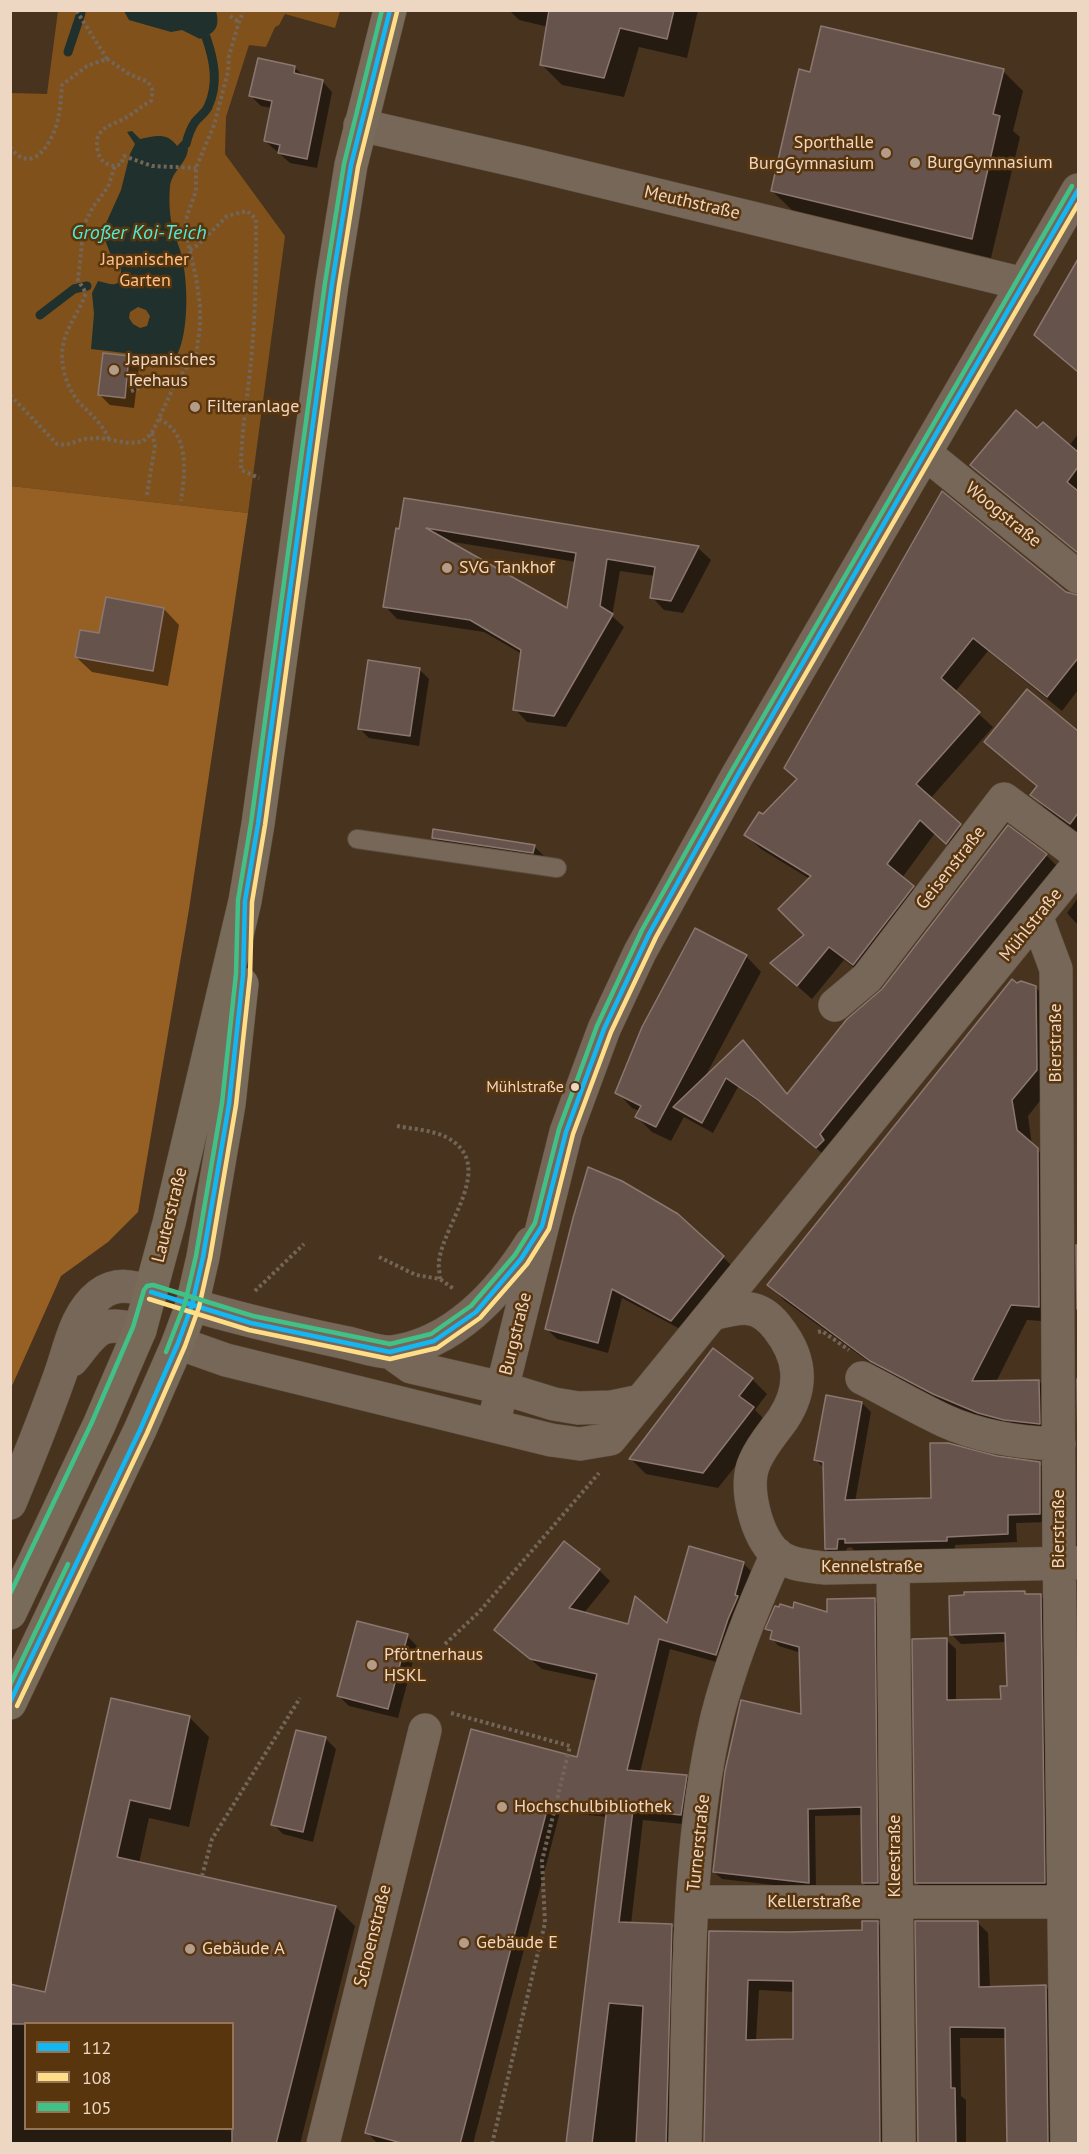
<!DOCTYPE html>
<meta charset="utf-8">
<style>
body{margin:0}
#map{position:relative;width:1089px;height:2154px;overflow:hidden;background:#48341e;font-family:"PT Sans",sans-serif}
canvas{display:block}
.frame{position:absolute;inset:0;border:12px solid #edd6c2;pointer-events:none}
.legend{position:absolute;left:24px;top:2022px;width:210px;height:108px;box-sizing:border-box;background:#59350d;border:2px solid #947555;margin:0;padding:8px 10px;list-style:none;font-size:18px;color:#edd6c2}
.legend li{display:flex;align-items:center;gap:12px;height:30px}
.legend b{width:30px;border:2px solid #947555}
</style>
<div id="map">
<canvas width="1089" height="2154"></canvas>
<div class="frame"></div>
<ul class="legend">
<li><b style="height:8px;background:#13b7f2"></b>112</li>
<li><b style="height:8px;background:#ffde87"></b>108</li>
<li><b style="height:8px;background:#40c188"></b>105</li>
</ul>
</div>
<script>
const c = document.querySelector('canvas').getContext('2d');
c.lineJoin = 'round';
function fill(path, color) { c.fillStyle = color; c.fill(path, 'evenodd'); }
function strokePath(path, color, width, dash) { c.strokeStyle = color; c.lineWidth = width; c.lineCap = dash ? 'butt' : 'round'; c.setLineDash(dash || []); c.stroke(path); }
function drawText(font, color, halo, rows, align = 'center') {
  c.font = font + ' "PT Sans",sans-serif'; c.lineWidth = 5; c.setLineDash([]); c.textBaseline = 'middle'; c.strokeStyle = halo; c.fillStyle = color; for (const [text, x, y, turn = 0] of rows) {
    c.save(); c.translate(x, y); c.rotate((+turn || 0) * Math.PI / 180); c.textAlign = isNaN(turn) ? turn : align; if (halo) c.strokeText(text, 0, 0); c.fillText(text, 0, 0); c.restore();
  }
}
fill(new Path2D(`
 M58,11h282l-5,17 -50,-14 -6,11 -4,2 -9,20 -17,-2 -23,72 -1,37 60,82 -37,277 -237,-27v-393l36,1z`), '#80511b');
fill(new Path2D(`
 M11,486l237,27 -59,396 -51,303 -30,30 -47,34 -50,112z`), '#966025');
fill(new Path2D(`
 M124,11h92c4,15 0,22 -16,28l-18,-9 -11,2 -42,-12z
 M132,131l8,8c15,-3 27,-7 37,7l5,-5 6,8c-1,14 -16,22 -18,37 -1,12 -1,30 3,42 3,13 10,26 11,40 4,26 4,69 -9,91l-84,-10 3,-35 -2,-21 6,-12c17,4 22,8 23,-12l-8,-8 -11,-29 19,-42 9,-36 5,-10 -8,-12zM138,307l8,3 4,6 -3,10 -7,2 -7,-4 -4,-6 1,-6z`), '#20302c');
fill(new Path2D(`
 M509,10h189l-11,48 -48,-11 -15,50 -62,-12 -20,-20 6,-38 -29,-7z
 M294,67l11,10 17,4 10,11 -15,76 -27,-5 -25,-22 7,-33 -11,-2 -10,-10z
 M1003,71l20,20 -10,40 7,6 -29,121 -199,-48 -20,-19z
 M1078,260v113l-42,-38z
 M128,357l11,10 -5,41 -24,-3 -10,-10z
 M1038,430l31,16 9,-12v109l-88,-69z
 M943,494l135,109v87l-16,21 -74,-60 -33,41 38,35 -63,72 44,41 -13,17 -26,-24 -33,45 25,23 -59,77 -24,-18 -32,39 -40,-35 34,-29 4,-56 -49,-30 -15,-14 52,-54 -12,-13z
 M406,500l292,48 13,12 -28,53 -19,-3 -12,-13 3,-21 -35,-5 -8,45 12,11 -58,100 -39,-5 -12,-13 7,-55 -38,-22 -87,-13 -12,-13zM447,541l129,21 -7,48z
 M164,609l15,16 -11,61 -76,-14 -16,-15 25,-22z
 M419,669l10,10 -10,67 -50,-8 -10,-10z
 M1027,691l51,42v100l-32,-24 -14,-14 6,-7 -52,-46z
 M433,838l101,8 10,10 -1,7 -99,-15z
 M1046,855l11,11 -229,292 -57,-47 -33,-24 -25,46 -29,-16 -13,24 -19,-9 -15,-15 2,-6 -7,-3 -15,-16 129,-136 15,16 -56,105 38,-35 45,53z
 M1078,898v27l-11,-12z
 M1017,984l19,4 16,16v82l-24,30 4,29 22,20 1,157 -28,-2 -31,62 43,-1 16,16v43l-60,-11 -104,-51 -106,-77 -16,-17z
 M1077,1070h1v49l-1,-1z
 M575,1218l148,39 10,10 -51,63 -60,-32 -14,55 -51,-14 -10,-10z
 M752,1379l15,15 -12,16 14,14 -51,64 -72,-14 -15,-15z
 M862,1403l9,9 -16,90 78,-3 64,-41 42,5 9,9v50l-32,1 1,19 -62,3v4l-100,2 -4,-4 -4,1 -2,9 -10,1 -9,-9 -2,-81 -8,-8z
 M743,1563l11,11 -27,91 -57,-16 -30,124 46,3 11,11 -5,38 -49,-5 -12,104 40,1 11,11 -5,208h-109l39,-327 -47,-5 -87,332 -96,-1 -10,-11 105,-401 106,28 19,-78 -55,-12 -46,-39 103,-60 11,11 -26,32 45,13h39z
 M1024,1592l4,3h12l10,10 4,287h-128l-9,-9 29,-243 10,9v52h46l6,-13 -1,-46 -46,2 -10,-10z
 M874,1600l8,7 3,283h-14l-8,-7 -1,-68 -47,1 1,74 -94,-11 -8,-7 88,-156 -1,-63 -22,-7 -7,-7 1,-4 -6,-6 27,-20 35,5z
 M407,1636l10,10 -19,72 -49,-12 -10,-10z
 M112,1700l78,18 19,19 -20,90 -40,-9 -10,45 197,44 19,19 -55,218h-290v-158l37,8zM26,2024h206v104h-206z
 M325,1738l11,11 -23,93 -30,-8 -10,-10z
 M877,1922l11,11 2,211h-185l6,-212 77,2 76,-2zM759,1990l36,2v49h-39z
 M977,1922l11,11 2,55 56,-1 10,11 2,146h-49l-2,-106h-47l1,58 5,4v44h-47z`), '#0007');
strokePath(new Path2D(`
 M68,52l13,-39
 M186,144c2,-8 4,-15 9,-22 4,-5 10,-9 13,-15 11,-24 6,-47 -2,-70
 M40,315l34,-26 13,-3`), '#20302c', 9);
const building = new Path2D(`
 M549,10h125l-7,29 -47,-11 -16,50 -64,-13z
 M821,26l183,43 -11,45 7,2 -28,123 -201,-48 28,-122 11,3z
 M258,58l37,8 -1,7 29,7 -16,79 -29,-6 2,-8 -16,-4 8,-40 -23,-5z
 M1078,259v113l-44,-37z
 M103,353l26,3 -4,42 -27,-3z
 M1016,410l21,18 6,-6 35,30v15l-11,15 11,9v62l-108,-88z
 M942,491l124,101 12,3v63l-31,39 -74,-59 -32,40 39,34 -64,72 45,40 -15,20 -26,-24 -33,44 27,22 -61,79 -24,-18 -32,39 -27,-23 34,-28 -26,-26 33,-33 -67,-41 15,-23 4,2 34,-35 -13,-11z
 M404,498l58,9 237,39 -28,55 -21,-3 5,-31 -48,-8 -7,47 13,8 -59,102 -41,-6 8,-60 -51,-30 -87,-13 13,-79 3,1zM426,528l150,25 -9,55z
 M106,597l58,11 -11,63 -78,-14 5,-27 19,3z
 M368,660l52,8 -10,68 -52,-7z
 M1027,689l51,42v82l-8,11 -40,-29 7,-9 -53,-44z
 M1008,825l39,29 -227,280 4,6 -8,8 -58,-48 -32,-22 -24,45 -29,-16 70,-67 44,54 60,-75 35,-30z
 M433,829l102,16 -2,8 -101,-15z
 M695,928l52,27 -91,172 -21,-10 6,-11 -26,-13 27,-66z
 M1012,979l5,4 4,-2 15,5 1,84 -25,30 5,30 21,18 1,159 -28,-2 -39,76 67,-1 1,44 -36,-4 -26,-7 -45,-19 -63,-33 -103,-76z
 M588,1167l34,14 56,33 46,42 -53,65 -59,-32 -14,54 -53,-14 28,-111z
 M1076,1245h2v64h-1z
 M713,1348l40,30 -14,18 15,11 -51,66 -74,-14z
 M1077,1379h1v134v-69z
 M826,1395l36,7 -17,98 86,-2 -1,-55h18l49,13 43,6v52l-32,1v19l-61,3v4l-102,2v-4h-7l-1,10h-12l-2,-87 -9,-2z
 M564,1541l36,28 -31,39 59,16 7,-28 32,27 22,-77 55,16 -9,33 3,1 -10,23 -12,36 -57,-16 -32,131 60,5 -6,40 -48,-5 -14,112 53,2 -6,220h-30l7,-138 -34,-3 -17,141h-26l41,-337 -58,-5 -89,342h-55l-40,-11 106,-404 106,28 20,-83 -67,-15 -36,-29z
 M1025,1591v3h16l4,289h-130l-3,-244 35,-1v62l54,-1 -1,-13h7l-2,-53 -55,2 -1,-39 15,-1v-3z
 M875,1598l3,285h-16l-1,-76 -53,2 1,74 -96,-11 12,-101 16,-71 60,14 -2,-67 -29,-8 2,-8 -7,-2 10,-23 4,1 1,-3 13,4 1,-6 33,10v-13z
 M357,1621l51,13 -20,75 -51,-13z
 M111,1698l79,18 -20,93 -40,-9 -13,57 219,49 -60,238h-44v-120h-222v-40l35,8z
 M296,1730l30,7 -23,95 -32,-7z
 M862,1921h16l2,223h-176l5,-213 79,1 74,-2zM748,1980l45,1v58l-47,1z
 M915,1921h63l1,66 67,-2 2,159h-41l-2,-116 -55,-1 1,61h4l1,56h-38z`);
fill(building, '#66534c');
strokePath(building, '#8c7770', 1.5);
const service = new Path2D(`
 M357,839l200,29`);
const minor = new Path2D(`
 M360,125l166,38 498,121
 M926,454l152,123
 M1037,918l19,51 3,576 8,599
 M835,1005l32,-27 137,-179 74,55
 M192,1305c51,15 103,27 155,38 14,3 32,10 45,9 61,-8 108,-59 139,-109
 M712,1314c28,-7 46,-12 65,13 24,30 27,60 6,92 -10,14 -21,26 -28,42 -12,25 1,74 21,93 13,11 32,12 48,14l254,-5
 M178,1343l48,17 325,80 29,4 30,-5 468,-574
 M390,1352l21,15 91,21 52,16 24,4 34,-1 29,-6
 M862,1378c28,14 55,30 83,43 35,16 76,22 114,23
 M493,1425l73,-293 38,-103 36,-77 97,-176 341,-586
 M893,1568l6,576
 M693,1902h385
 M323,2144l102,-414
 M685,2144c4,-139 0,-293 32,-427 14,-56 36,-110 60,-163`);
const tertiary = new Path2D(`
 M72,1360c25,-31 26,-40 68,-30
 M10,1503c17,-41 34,-83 49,-125 11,-29 15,-63 40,-83 17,-13 33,-9 52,-3`);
const secondary = new Path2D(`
 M10,1613l89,-188 41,-95 29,-107 76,-322 13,-77 74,-540 19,-119 39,-155
 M10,1703l130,-273 38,-87 14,-38 11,-48 26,-153 13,-120`);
strokePath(service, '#5e4e3d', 20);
strokePath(minor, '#5e4e3d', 34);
strokePath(tertiary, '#5e4e3d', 34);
strokePath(secondary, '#5e4e3d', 34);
strokePath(new Path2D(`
 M276,10l2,1
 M230,16l9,6
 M107,59l22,15 19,8 5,9 -2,10c-9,5 -16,11 -24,16 -14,9 -35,9 -29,35 2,9 8,13 17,14
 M10,147c24,33 46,-11 49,-33 2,-10 2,-20 3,-29l25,-19 20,-7 -31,-49
 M190,250l8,-5 29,-29 20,-5 9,8c0,43 0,87 -4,130 -3,41 -11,80 -11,121l18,8
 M131,391l9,-3 12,-8 24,2
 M10,395l47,49 9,1 18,-6 16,-1 29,5 13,-1 10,-9 24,-51 20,-27 4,-28v-22l-4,-28 -11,-46 2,-15 9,-25v-23l18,-43 14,-53 1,-16 10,-34 5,-12
 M159,419c31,14 26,54 22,82
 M109,439c-8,-17 -19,-25 -32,-39 -6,-8 -11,-19 -13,-29 -8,-34 11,-49 22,-78l-8,-13 6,-55 9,-18 15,-20 7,-21 6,-2 3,-8 28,10 44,2
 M147,495l8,-50 -3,-12
 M397,1126c15,3 35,4 49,11 52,27 -2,85 -7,124 -1,5 1,12 1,18
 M379,1257l37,18 24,4 14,10
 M255,1291l49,-47
 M818,1332l4,-1 27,19
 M445,1644l34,-32 120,-139
 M451,1713l119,33 -28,115 3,62 -53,221
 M202,1876l10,-37 88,-141`), '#736557', 4, [3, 3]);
strokePath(service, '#766759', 18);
strokePath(minor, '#766759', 33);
strokePath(tertiary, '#766759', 33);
strokePath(secondary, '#786b5a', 33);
strokePath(new Path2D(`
 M151,1292l100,31 139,29 44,-11 42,-29 45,-53 21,-33 24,-94 38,-103 45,-95 88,-158 341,-586
 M10,1702l130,-272 38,-87 14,-38 11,-48 26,-153 14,-129 2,-74 13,-77 74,-540 19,-119 39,-155`), '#13b7f2', 4.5);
strokePath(new Path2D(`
 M149,1299l100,31 141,29 47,-11 43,-30 47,-54 22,-35 24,-95 38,-102 45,-95 88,-157 334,-576
 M17,1706l130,-273 38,-87 14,-39 11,-49 26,-153 14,-129 2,-74 13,-77 74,-540 19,-118 39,-155`), '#ffde87', 4.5);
strokePath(new Path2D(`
 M166,1352l19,-49 11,-47 26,-153 14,-129 2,-74 13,-77 74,-540 19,-119 38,-154
 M10,1594l82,-172 41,-95 11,-37 3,-4 6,-1 100,31 137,28 41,-10 40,-28 44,-51 20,-32 24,-94 38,-103 45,-96 89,-158 341,-586
 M10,1685l58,-121`), '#40c188', 4.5);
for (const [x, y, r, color] of [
 [886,153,6,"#b39d89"],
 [915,163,6,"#b39d89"],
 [114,370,6,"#b39d89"],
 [195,407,6,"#b39d89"],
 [447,568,6,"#b39d89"],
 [575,1087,5,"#edd6c2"],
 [372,1665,6,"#b39d89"],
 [502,1807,6,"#b39d89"],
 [464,1943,6,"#b39d89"],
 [190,1949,6,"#b39d89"]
]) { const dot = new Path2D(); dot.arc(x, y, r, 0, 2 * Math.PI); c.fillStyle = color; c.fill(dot); strokePath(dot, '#59350d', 2); }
drawText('16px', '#edd6c2', '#59350d', [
 ["Mühlstraße",564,1087]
], 'right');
drawText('18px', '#edd6c2', '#59350d', [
 ["Sporthalle",874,143,"right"],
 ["BurgGymnasium",874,164,"right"],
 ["BurgGymnasium",927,163],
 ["Japanisches",126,360],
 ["Teehaus",126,381],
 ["Filteranlage",207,407],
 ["SVG Tankhof",459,568],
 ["Pförtnerhaus",384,1655],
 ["HSKL",384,1676],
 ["Hochschulbibliothek",514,1807],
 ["Gebäude E",476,1943],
 ["Gebäude A",202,1949]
], 'left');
drawText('18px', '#edd6c2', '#59350d', [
 ["Meuthstraße",692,203,13],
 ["Woogstraße",1003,515,39],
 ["Geisenstraße",951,868,-52],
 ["Mühlstraße",1031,925,-51],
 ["Bierstraße",1056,1043,-90],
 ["Lauterstraße",170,1215,-76],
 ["Burgstraße",516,1334,-76],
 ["Bierstraße",1059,1529,-90],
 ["Kennelstraße",872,1567],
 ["Turnerstraße",699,1843,-84],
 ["Kleestraße",895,1856,-90],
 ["Kellerstraße",814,1902],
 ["Schoenstraße",373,1936,-76]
]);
drawText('18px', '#fdc189', '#59350d', [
 ["Japanischer",145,260],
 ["Garten",145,281]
]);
drawText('italic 20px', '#4cebd9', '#59350d', [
 ["Großer Koi-Teich",139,233]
]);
</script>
